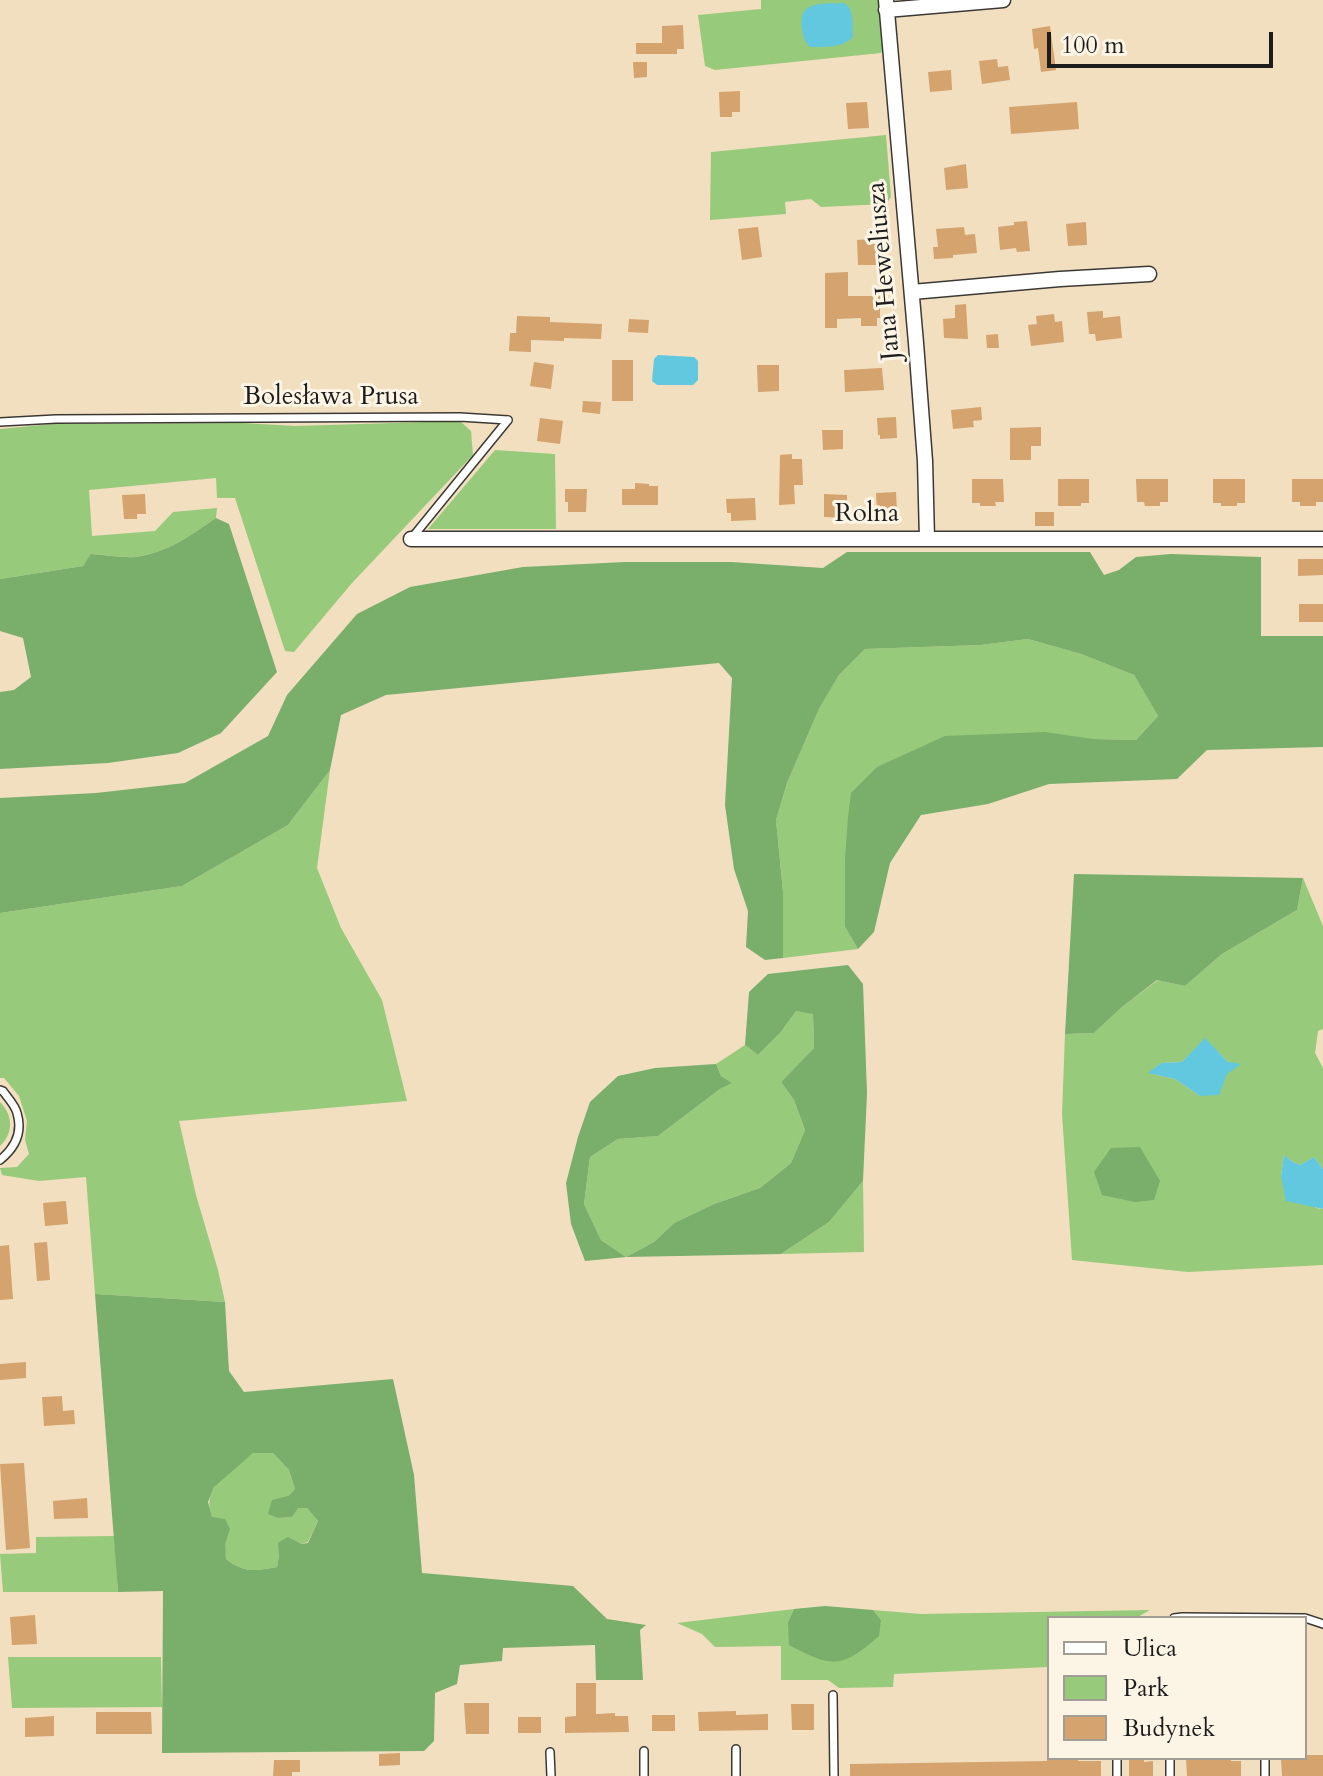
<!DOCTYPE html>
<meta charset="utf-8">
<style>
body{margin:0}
#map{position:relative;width:1323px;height:1776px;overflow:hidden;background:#f1dfc0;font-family:Cardo,serif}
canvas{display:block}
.legend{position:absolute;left:1047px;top:1616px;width:260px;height:144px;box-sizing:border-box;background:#fcf5e5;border:2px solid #a29e95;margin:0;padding:10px 14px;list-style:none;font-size:24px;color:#1c1c1c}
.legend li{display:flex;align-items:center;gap:16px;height:40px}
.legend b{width:40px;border:2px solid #a29e95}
.scale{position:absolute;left:1047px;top:32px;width:226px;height:36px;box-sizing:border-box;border:4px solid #1c1c1c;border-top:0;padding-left:10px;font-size:24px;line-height:28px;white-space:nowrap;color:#1c1c1c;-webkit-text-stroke:6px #fcf5e5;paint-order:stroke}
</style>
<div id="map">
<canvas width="1323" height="1776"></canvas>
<ul class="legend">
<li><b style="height:10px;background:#fff"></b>Ulica</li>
<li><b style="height:22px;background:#97ca7b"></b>Park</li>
<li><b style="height:22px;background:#d5a36d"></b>Budynek</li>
</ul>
<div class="scale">100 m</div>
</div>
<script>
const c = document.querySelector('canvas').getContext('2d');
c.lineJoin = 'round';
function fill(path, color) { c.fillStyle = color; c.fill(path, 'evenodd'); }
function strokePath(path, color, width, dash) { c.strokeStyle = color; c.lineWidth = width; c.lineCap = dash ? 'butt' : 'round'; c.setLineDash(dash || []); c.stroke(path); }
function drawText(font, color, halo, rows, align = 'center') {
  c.font = font + ' Cardo,serif'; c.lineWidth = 6; c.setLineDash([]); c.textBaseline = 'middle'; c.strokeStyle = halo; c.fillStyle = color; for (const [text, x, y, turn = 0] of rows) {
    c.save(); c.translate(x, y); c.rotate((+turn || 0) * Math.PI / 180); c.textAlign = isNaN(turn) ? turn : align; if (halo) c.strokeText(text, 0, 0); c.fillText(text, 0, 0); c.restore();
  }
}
fill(new Path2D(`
 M761,0h121l3,45 -4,8 -166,17 -10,-4 -7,-51 63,-6z
 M886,135l5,62 -5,7 -65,3 -10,-8 -26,3 1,12 -76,6 1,-68z
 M460,421l11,10 2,24 -121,128 -58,69 -9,-1 -50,-153h-18l-1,-20 -127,12 3,46 63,-5 18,-19 44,-4 -1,10c-25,17 -49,35 -80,39 -14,1 -30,-2 -44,-3l-9,12 -83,13v-150l52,-5 190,-1 53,3z
 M495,450l60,4 1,75h-128z
 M1028,639l53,15 53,21 24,41 -22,24 -191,-4 -100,191 13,22 -75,9v-66l-7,-72 11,-37 32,-74 20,-34 26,-26 116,-4z
 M330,770l-13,98 24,60 41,72 25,101 -228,20 17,74 22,75 7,32 -130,-8 -9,-117 -47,4 -37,-6 -2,-7 17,-1 12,-13 -4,-14 2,-19 -8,-25 -15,-18h-4v-165l182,-27 106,-61z
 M1303,878l20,48v103l-5,2 -3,22 8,15v101l-9,-12 -14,8 -7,-3 -9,-7 -3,21 35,32 7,1v56l-135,7 -116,-12 -10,-146 3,-80 29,-1 28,-26 36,-27 27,6 37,-32 75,-44zM1205,1039l23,23 -28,34 -25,-17 -26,-6 12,-10 21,-1z
 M796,1011l17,2 1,35 -33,34 13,18 11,30 -14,33 -31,25 -46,16 -40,19 -20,19 -28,15 -25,-17 -17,-36 6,-47 28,-18 40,-3 62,-47 11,-6 -10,-7 -5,-12 29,-19 13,10 23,-23z
 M0,1102c13,13 14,31 0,44z
 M863,1181l1,71 -83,2 48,-32z
 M253,1453h20l16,17 6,19 -7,7 -10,22 14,-1 5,-9h10l11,13 -10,21 -7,2 -22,12 -2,11c-21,4 -34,6 -51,-8 -1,-16 -8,-27 -14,-42 -12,-31 20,-48 41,-64z
 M114,1536l4,56h-115l-3,-38 36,-1v-16z
 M794,1609l-6,13 93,-2 -8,-10 48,4 229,-4 -14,8h-87v49l-155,7 -1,13 -54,1 -11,-8h-47v-34l-66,1 -13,-13 -25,-11z
 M8,1657h153l1,50 -150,1z`), '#97ca7b');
fill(new Path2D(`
 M216,518l13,6 48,148 -56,61 -43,20 -70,10 -108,6v-77l14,-2 17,-13 -8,-39 -23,-7v-52l83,-13 8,-12c15,1 31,4 45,3 31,-4 55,-22 80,-39z
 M847,552h243l14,23 15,-5 17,-13 35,-3 90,3v79h62v111l-116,3 -30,29 -128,5 -61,20 -67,11 -31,48 -16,69 -16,17 -13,-22v-68l3,-42 3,-24 26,-26 68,-31 100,-4 48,7 43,1 22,-24 -24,-41 -53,-21 -53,-15 -47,6 -116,4 -26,26 -20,34 -32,74 -11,37 7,72v66l-18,2 -19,-13 2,-36 -14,-42 -9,-64 7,-127 -13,-15 -333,32 -45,20 -11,55 -42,55 -106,61 -182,27v-115l96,-5 89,-10 83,-47 19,-41 70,-81 53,-27 113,-20 102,-5h106l92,6z
 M1074,874l229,4 -6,32 -75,44 -37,32 -28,-6 -35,27 -28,26 -29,1z
 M848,965l15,19 4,109 -4,88 -34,41 -48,32 -155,3 -41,4 -14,-37 -5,-41 12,-46 12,-35 28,-26 37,-8 61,-4 5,12 11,7 -12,6 -62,47 -40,3 -28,18 -6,47 17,36 25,17 28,-15 20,-19 40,-19 46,-16 31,-25 14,-33 -11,-30 -13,-18 33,-34 -1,-34 -17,-3 -15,21 -23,23 -13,-10 4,-53 19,-18z
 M1140,1147l20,34 -6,19 -19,2 -33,-7 -8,-23 17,-24z
 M95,1294l130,8 4,69 15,21 149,-13 21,96 8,98 151,13 34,33 39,6 -6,5 3,50h-47l-1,-35 -92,3 -1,13 -42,4 -3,19 -22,9 -1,48 -10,10 -262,2 1,-162 -45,1zM253,1453h20l16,17 6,19 -7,7 -16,4 -4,14 10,4 14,-1 6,-9h9l11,13 -10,22 -7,1 -13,-7 -10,6 1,13 -2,11c-21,4 -34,6 -51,-8l-1,-15 5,-15 -5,-10 -13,-2 -4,-15 6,-15z
 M825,1606l48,4 8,10 -2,16c-38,33 -46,32 -90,9l-1,-23 6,-13z`), '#79ae6b');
fill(new Path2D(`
 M844,3c11,6 8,22 9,34 -10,11 -29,10 -43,10 -6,-6 -6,-9 -8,-18 -5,-29 21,-25 42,-26z
 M658,355l36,2 4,4v19l-5,5h-36l-5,-4 2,-22z
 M1205,1038l23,24 13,2 -14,10 -8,21 -19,1 -25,-17 -27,-6 13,-10 21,-1z
 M1284,1155l9,7 7,3 14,-8 9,12v40l-37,-8 -5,-25z`), '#62c8df');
fill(new Path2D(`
 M683,25l1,24h-7v5h-41v-11h26v-17z
 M1050,26l6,44 -15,2 -3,-24 -4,1 -2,-20z
 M997,59l1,8 10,-1 2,14 -28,4 -3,-23z
 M633,62h14v15l-13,1z
 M951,70l1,20 -22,2 -2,-20z
 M740,91v21h-8v5h-12l-1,-25z
 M867,102l2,26 -21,1 -2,-26z
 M1077,102l2,27 -68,5 -2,-27z
 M966,164l2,24 -22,2 -2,-22z
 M1027,221l3,30 -13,1 -1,-4 -16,2 -2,-23 16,-2v-3z
 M1086,222l1,23 -19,1 -2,-22z
 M758,227l4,30 -20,3 -4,-31z
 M964,227l1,8 10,-1 2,19 -24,2v3l-19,1 -1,-12h5l-2,-18z
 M871,239l1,5h7v21h-21l-1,-25z
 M848,272v24h32v22h-3v8h-16v-8l-24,1v9h-12v-55z
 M966,304l2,35 -24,-1 -1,-19 12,-1v-13z
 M1103,311v7l17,-2 2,22 -26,3 -1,-7h-6l-2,-22z
 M1054,314l1,8 7,-1 2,21 -33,4 -3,-21 9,-1 -1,-8z
 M517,316l33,1v5l52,2 -1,15 -37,-1v3l-33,-1v12l-22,-1 1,-18h6z
 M629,319l20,1 -1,13 -20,-1z
 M998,334l1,14h-12l-1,-13z
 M612,360h21v41h-21z
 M534,362l20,3 -3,24 -21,-3z
 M757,365h22v26l-21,1z
 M882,368l2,22 -39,2 -1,-22z
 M583,401l18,1 -1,12 -18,-2z
 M981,407l1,13 -9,1 1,6 -21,2 -2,-19z
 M896,417l1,21 -17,1v-4h-2l-1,-17z
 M540,418l23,3 -3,23 -23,-3z
 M1041,427v19h-10v14h-21v-32z
 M822,430h21v19l-20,1z
 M792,454v5h10l1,26h-9l1,19 -16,1 1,-50z
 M972,479h31l1,23h-9l1,4h-16v-3h-8z
 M1058,479h31v24h-8v3h-23z
 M1136,479h32v23h-8v4h-15l-1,-4h-7z
 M1213,479h32v24h-8v3h-16v-3h-8z
 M1292,479h31v23h-7v4h-16v-4h-8z
 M635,483l14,1v2h9v19h-36v-16h13z
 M565,489h22l-1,23h-18v-10h-3z
 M896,492l1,20h-20l-1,-19z
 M145,494l1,20h-9v5h-13l-2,-24z
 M824,494l23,1v23l-23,-1z
 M755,498l1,22 -25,1v-8h-4l-1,-14z
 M1035,512h19v14h-19z
 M1298,559h25v16l-25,1z
 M1299,604h24v18h-24z
 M66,1201l2,23 -23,2 -2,-23z
 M47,1242l3,38 -13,1 -3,-38z
 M9,1245l4,54 -13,1v-54z
 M26,1362v16l-26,2v-16z
 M62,1396l1,15 11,-1 1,14 -31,2 -2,-29z
 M24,1463l6,85 -24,2 -6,-86z
 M87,1498l1,20 -34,1 -1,-18z
 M35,1615l2,29 -25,1 -2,-28z
 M576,1683h20v31l19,-1v3h13l1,16 -64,1v-16l11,-1z
 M464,1703h25v31h-23z
 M791,1704h23v26h-22z
 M736,1711v4l32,-1v16l-69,1 -1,-19z
 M96,1712h55l1,22h-56z
 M652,1715h23v16h-23z
 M54,1716v20l-29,1v-19z
 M518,1717h23v16h-23z
 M400,1753v12l-21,1v-12z
 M1305,1755h18v21h-41l-1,-16h17v-2h7z
 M1047,1758h30l1,3h23v15h-251v-12l197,-3z
 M1129,1758h15v4l9,-1v15h-24z
 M1186,1758h45v3h10v15h-54z
 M274,1760h26v12h-8v4h-19z`), '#d5a36d');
const lane = new Path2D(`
 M0,422l56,-3 404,-2 48,3
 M411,539l97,-119
 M0,1090l3,1c4,6 12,14 14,22 6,20 -2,35 -17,47
 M1174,1618l8,-1 123,1
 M1305,1618l18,6
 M833,1695l1,81
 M550,1752l1,24
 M1117,1758v18
 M1170,1758v18
 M644,1776v-25
 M736,1776v-27
 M1265,1776v-18`);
const street = new Path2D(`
 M886,0l30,343 9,118 2,78
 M886,10l117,-10
 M912,292l148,-13 89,-5
 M411,539h912`);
strokePath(lane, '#3c3935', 10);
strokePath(street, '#3c3935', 17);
strokePath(lane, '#fff', 7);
strokePath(street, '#fff', 14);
drawText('26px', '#1c1c1c', '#fcf5e5', [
 ["Jana Heweliusza",885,271,-95],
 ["Bolesława Prusa",331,398],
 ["Rolna",867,515]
]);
</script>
